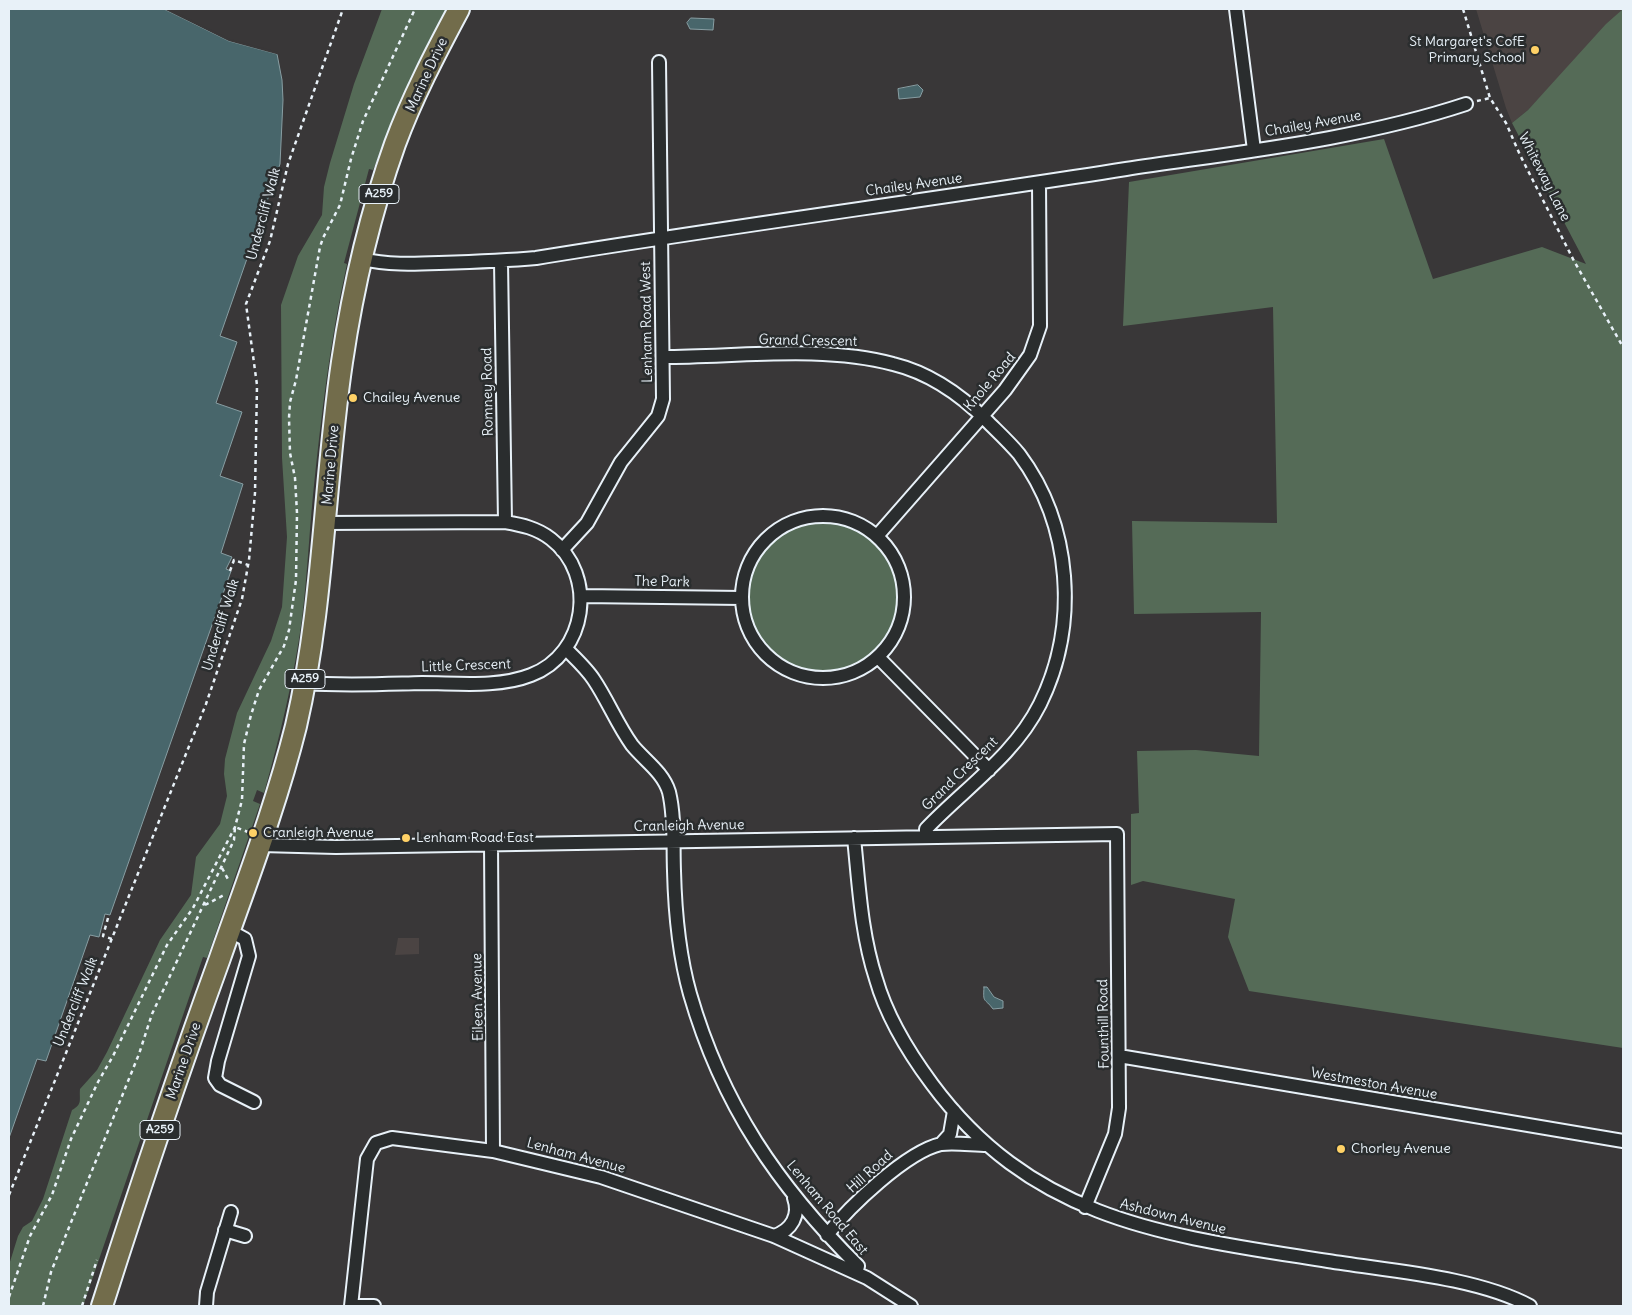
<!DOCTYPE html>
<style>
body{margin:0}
#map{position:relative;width:1632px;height:1315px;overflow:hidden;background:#393738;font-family:Delius,sans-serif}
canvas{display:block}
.frame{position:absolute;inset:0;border:10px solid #e8f1f8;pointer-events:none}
</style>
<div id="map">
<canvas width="1632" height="1315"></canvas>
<div class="frame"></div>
</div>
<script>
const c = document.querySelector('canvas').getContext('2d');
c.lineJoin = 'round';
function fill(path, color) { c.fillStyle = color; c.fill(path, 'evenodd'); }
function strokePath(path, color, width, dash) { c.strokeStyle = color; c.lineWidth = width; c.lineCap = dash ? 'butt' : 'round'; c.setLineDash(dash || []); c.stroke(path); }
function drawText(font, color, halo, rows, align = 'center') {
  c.font = font + ' Delius,sans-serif'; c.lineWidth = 5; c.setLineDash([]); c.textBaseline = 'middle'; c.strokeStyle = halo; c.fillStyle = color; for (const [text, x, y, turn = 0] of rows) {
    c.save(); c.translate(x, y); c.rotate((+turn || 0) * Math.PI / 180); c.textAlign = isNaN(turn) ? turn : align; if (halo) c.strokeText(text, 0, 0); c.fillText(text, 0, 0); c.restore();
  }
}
fill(new Path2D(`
 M1476,9h147l-95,101 -16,13 -6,-15z
 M398,938h21v16l-24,1z`), '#4b4443');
fill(new Path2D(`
 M382,9h64l-34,67 -39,94 -4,-1 -25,94 3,1c-17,76 -26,153 -34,231 -4,42 -6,83 -11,124 -8,59 -22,117 -38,174l-7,-3 -4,11 7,3 -53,154 -4,-1 -120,349h-74v-41l9,-29 5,-9 9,-6 11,-22 29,-89c11,-6 7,-10 8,-21l17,-19 10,-18 53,-112 31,-45 5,-38 24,-33 7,-28 -3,-22 1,-15 12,-46 34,-72 11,-34 5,-70 -5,-79 -1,-153 17,-49 24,-41 2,-28 6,-24 24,-79z
 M1623,9v1039l-374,-57 -21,-54 7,-38 -92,-18 -12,4v-71l8,-1 -2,-62 59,-1 63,6 2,-144 -127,2 -2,-93 145,2 -4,-216 -150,19 6,-144 255,-43 49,140 109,-32 44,17 -74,-141 16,-13 78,-86z
 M747 596a76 76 0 1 1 152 0a76 76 0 1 1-152 0Z`), '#556b57');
const water = new Path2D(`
 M9,9h155l65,32 48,13 5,26 1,20 -3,64 -60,172 17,6 -21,61 26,9 -22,64 23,8 -22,69 11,4 -6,12 5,2 -121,344 -5,-1 -6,23 -9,-2 -44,126 -9,-2 -28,79z
 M691,18l23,1 -1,11 -23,-1 -3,-6z
 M918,85l5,5 -3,7 -21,2 -1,-10z
 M984,987h3l7,10 9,4v7l-10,1c-9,-12 -10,-5 -9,-22z`);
fill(water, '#48666b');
strokePath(water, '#889ea3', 1);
fill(new Path2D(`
 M164,9h5l61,30 48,13 2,3 -51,-14z`), '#393738');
const minor = new Path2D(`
 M1236,9l18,141
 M362,259c25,6 51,5 77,4 32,-1 64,-2 97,-5 196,-32 393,-58 590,-89 113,-17 231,-29 340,-65
 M501,262l4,260
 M663,357c74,0 159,-12 230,7 37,9 68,31 94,57 11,11 22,21 32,33 53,71 60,171 21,250 -26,52 -75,84 -114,125v7
 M742 597a81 81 0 1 1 162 0a81 81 0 1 1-162 0Z
 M877,536l128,-146 25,-35 10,-29 -1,-143
 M562,550l25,-27 34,-61 37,-46 5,-17 -4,-337
 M582,596l160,2
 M566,649c9,9 21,20 28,31 14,21 23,44 38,65 12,15 31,27 37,47 6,25 4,53 5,79 1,40 5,84 16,123 32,111 88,192 168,272l-2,7
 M878,657l111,113
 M305,683c39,3 78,1 117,0 35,0 76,5 109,-8 56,-21 67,-100 20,-136 -14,-11 -29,-14 -46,-17l-180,1
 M854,838c5,48 7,95 22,141 11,39 33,74 56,105 103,139 239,152 396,177 62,10 148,16 202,45
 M491,843l2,308
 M261,845l75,2 781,-13 2,274 -4,26 -30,73
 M230,931l15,8 4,17 -31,105 -3,17 5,7 34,17
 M1119,1056l504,85
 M941,1144l9,-10 4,-23
 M225,1230l20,6
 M827,1235c22,-28 79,-83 114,-91 14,-2 32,1 46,1
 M774,1236c18,-6 26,-21 20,-38
 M206,1306l1,-14 24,-80
 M351,1306l16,-147 9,-16 16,-5 101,13 108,26 173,59 93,42 44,28
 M352,1306h22`);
const primary = new Path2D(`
 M102,1306c37,-116 76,-233 118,-348 27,-77 56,-152 76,-232 28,-120 28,-243 46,-364 11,-74 28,-148 53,-218 17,-46 41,-92 64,-135`);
strokePath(minor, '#e8f1f8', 16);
strokePath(primary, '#e8f1f8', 24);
strokePath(new Path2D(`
 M1463,9l27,89 16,25 14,32 54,106 49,86
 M1477,101l13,-3
 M230,571l4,-11 14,5
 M222,868l7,13
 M205,905l19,-10
 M108,918l-5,18 9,3
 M9,1195l197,-491 36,-105 7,-39 6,-67 2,-108 -11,-81 24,-63 18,-77 55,-155
 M9,1297l21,-61 22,-41 19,-56 27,-57 15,-26 54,-111 26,-37 42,-81 7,-27 2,-56 7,-29 8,-25 25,-44 5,-16 7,-50 1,-67 -2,-35 -5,-25 -1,-35 1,-16 6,-22 24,-133 3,-9 17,-33 11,-46 12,-38 52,-112
 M43,1306l8,-34 88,-218 13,-40 82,-174 1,-13 13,5
 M82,1306l15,-46`), '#e8f1f8', 2.5, [4, 4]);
strokePath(minor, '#2a2d2e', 12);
strokePath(primary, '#726c4b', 20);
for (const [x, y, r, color] of [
 [1535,50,5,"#ffd166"],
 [353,398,5,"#ffd166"],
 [253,833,5,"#ffd166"],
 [406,838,5,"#ffd166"],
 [1341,1149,5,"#ffd166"]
]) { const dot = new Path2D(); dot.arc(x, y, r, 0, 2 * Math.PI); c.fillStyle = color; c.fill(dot); strokePath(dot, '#2a2d2e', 2); }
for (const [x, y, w] of [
 [379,194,40],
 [305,679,40],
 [160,1130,40]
]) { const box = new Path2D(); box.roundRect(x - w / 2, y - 9.5, w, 19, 4); c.fillStyle = '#2a2d2e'; c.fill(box); strokePath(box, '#e8f1f8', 1); }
drawText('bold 12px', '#e8f1f8', null, [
 ["A259",379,194],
 ["A259",305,679],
 ["A259",160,1130]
]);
drawText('14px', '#e8f1f8', '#2a2d2e', [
 ["St Margaret's CofE",1525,42,"right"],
 ["Primary School",1525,58,"right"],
 ["Chailey Avenue",363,398],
 ["Cranleigh Avenue",263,833],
 ["Lenham Road East",416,838],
 ["Chorley Avenue",1351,1149]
], 'left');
drawText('14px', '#e8f1f8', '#2a2d2e', [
 ["Marine Drive",427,75,-65],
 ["Chailey Avenue",1313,124,-10],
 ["Whiteway Lane",1544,177,63],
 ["Chailey Avenue",914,185,-8],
 ["Undercliff Walk",264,214,-75],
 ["Lenham Road West",647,322,-91],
 ["Grand Crescent",808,341,1],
 ["Knole Road",990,382,-50],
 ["Romney Road",488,392,-91],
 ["Marine Drive",331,465,-85],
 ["The Park",662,582,1],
 ["Undercliff Walk",221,625,-73],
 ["Little Crescent",466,666,-2],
 ["Grand Crescent",960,774,-44],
 ["Cranleigh Avenue",689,826,-1],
 ["Eileen Avenue",478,997,-91],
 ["Undercliff Walk",76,1002,-68],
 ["Founthill Road",1104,1024,-91],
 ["Marine Drive",184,1061,-71],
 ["Westmeston Avenue",1374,1084,10],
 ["Lenham Avenue",576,1156,15],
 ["Hill Road",870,1172,-42],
 ["Lenham Road East",827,1208,50],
 ["Ashdown Avenue",1173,1217,14]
]);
</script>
